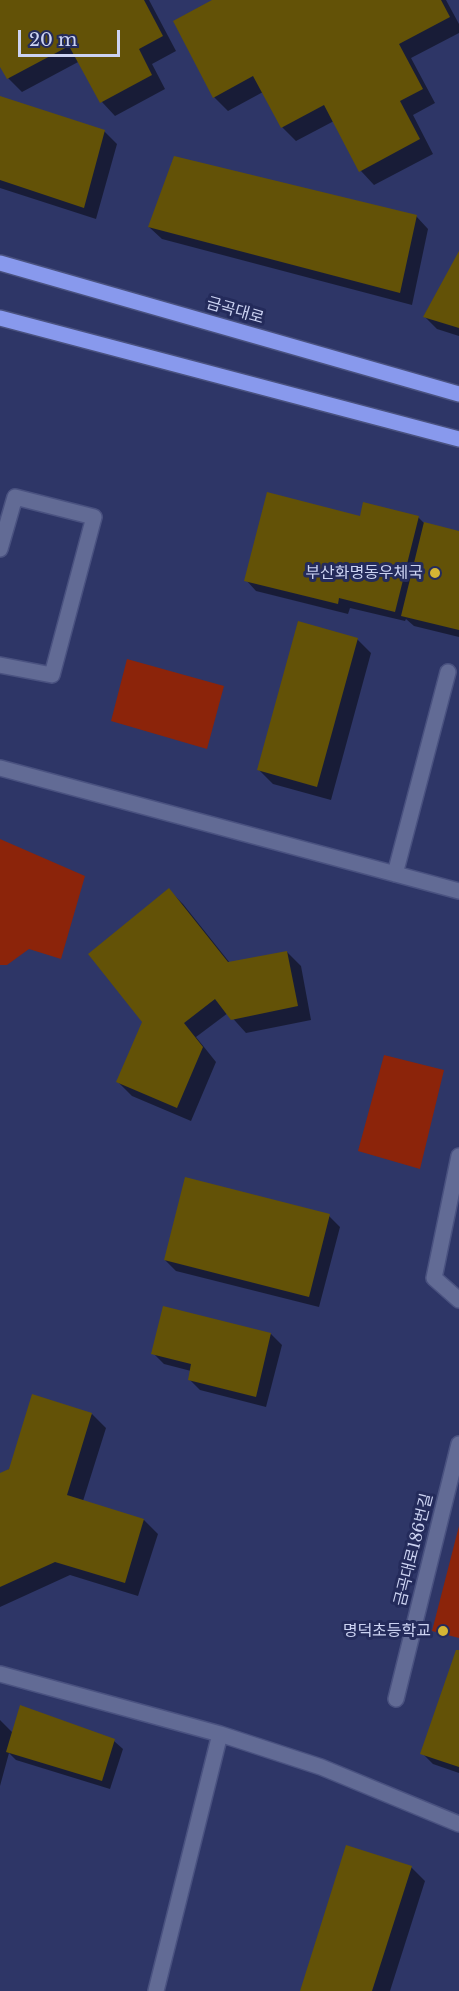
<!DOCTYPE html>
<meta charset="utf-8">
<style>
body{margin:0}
#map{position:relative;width:459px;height:1991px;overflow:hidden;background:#2e3667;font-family:"Libre Baskerville",serif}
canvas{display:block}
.scale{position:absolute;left:18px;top:30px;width:102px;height:27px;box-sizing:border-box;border:3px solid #ccd3f2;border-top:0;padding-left:8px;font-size:18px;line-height:21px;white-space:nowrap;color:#ccd3f2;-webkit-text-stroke:4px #242b5b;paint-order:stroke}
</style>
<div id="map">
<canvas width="459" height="1991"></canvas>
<div class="scale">20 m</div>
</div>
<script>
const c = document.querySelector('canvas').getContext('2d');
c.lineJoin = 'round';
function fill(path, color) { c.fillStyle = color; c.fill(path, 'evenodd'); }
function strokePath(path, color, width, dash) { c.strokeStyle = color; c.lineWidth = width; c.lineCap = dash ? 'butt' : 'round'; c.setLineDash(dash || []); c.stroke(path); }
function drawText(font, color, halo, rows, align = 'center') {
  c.font = font + ' "Libre Baskerville","Noto Sans KR",serif'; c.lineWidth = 6; c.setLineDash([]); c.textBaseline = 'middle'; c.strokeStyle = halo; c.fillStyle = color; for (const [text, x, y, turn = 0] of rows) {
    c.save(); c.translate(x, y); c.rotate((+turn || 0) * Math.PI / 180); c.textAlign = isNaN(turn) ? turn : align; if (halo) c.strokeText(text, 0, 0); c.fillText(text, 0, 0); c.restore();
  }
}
fill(new Path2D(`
 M127,659l97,27 -17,63 -96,-28z
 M0,839l85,37 -24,83 -32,-10 -22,16h-7z
 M384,1055l60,15 -24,99 -62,-18z
 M459,1526v112l-27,-7z`), '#8c240a');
fill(new Path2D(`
 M0,0h149l27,51 -24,13 13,25 -50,27 -13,-14 -22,-41 -58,31 -14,-14 -8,-15z
 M215,0h231l13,24v9l-48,25 24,45 -22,12 20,39 -59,31 -13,-14 -27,-50 -38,20 -14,-14 -19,-35 -35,19 -14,-14z
 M0,97l104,34 13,13 -21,75 -96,-31z
 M416,216l12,13 -16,76 -250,-66 -13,-12z
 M459,254v82l-22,-7 -13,-13z
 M361,517h57l7,7 34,9v104l-45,-11 -8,-7 -1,2 -55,-13 -2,6 -92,-23 -10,-11z
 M357,639l14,14 -40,147 -58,-16 -14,-14z
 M169,890l14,14 47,59 57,-11 14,14 10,54 -65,13 -18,-20 -32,24 20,25 -25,59 -59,-25 -14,-14 25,-60z
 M329,1216l11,11 -21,80 -143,-36 -11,-11z
 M271,1334l11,11 -16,62 -66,-17 -11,-11 2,-8 -27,-7 -11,-11z
 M92,1414l14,14 -23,73 61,19 14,14 -20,62 -68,-21 -70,32v-132z
 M459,1652v121l-26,-9 -11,-11z
 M0,1720l13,13 101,8 9,8 -13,40 -94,-29 -7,-7 -9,33z
 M411,1867l14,14 -35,110h-89z`), '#0007');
fill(new Path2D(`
 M0,0h144l19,36 -24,13 13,26 -52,28 -31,-57 -62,33 -7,-12z
 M212,0h229l9,17 -51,27 24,45 -23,12 20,38 -61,33 -35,-67 -43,23 -28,-52 -40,22 -40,-77z
 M0,96l105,34 -21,78 -84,-28z
 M174,156l243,59 -17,78 -252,-66z
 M459,251v77l-36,-11z
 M267,492l93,24 3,-14 56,14 -24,96 -56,-14 -1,6 -94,-23z
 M424,522l35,9v99l-58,-14z
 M298,621l60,17 -41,149 -60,-17z
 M169,888l59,74 59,-11 11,55 -67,14 -16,-21 -31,24 19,24 -26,61 -61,-26 26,-60 -54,-68z
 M185,1177l145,37 -21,83 -145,-37z
 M163,1306l108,27 -15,64 -68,-17 3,-16 -40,-10z
 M32,1394l60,19 -25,82 77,24 -19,64 -70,-21 -55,25v-114l9,-4z
 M456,1650h3v117l-39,-13z
 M20,1705l95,34 -13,42 -96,-29z
 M346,1845l66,21 -40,125h-72z`), '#635207');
const minor = new Path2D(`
 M0,549l15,-52 79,20 -42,158 -52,-10
 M0,768l459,123
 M395,874l53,-202
 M459,1156l-25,122 25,22
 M0,1674l220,60 101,33 138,57
 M396,1699l63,-255
 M156,1991l64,-257`);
const major = new Path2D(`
 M0,263l459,131
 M0,318l459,121`);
strokePath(minor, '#4a5280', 18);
strokePath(major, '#4a5280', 18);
strokePath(minor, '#626b95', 15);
strokePath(major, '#8899ed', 15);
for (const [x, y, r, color] of [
 [435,573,6,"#d5b534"],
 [443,1631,6,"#d5b534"]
]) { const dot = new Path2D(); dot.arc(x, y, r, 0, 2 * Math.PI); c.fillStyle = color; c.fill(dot); strokePath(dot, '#242b5b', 2); }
drawText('16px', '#ccd3f2', '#242b5b', [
 ["금곡대로",235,311,16],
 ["금곡대로186번길",414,1550,-76]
]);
drawText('16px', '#ccd3f2', '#242b5b', [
 ["부산화명동우체국",423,573],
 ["명덕초등학교",431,1631]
], 'right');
</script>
